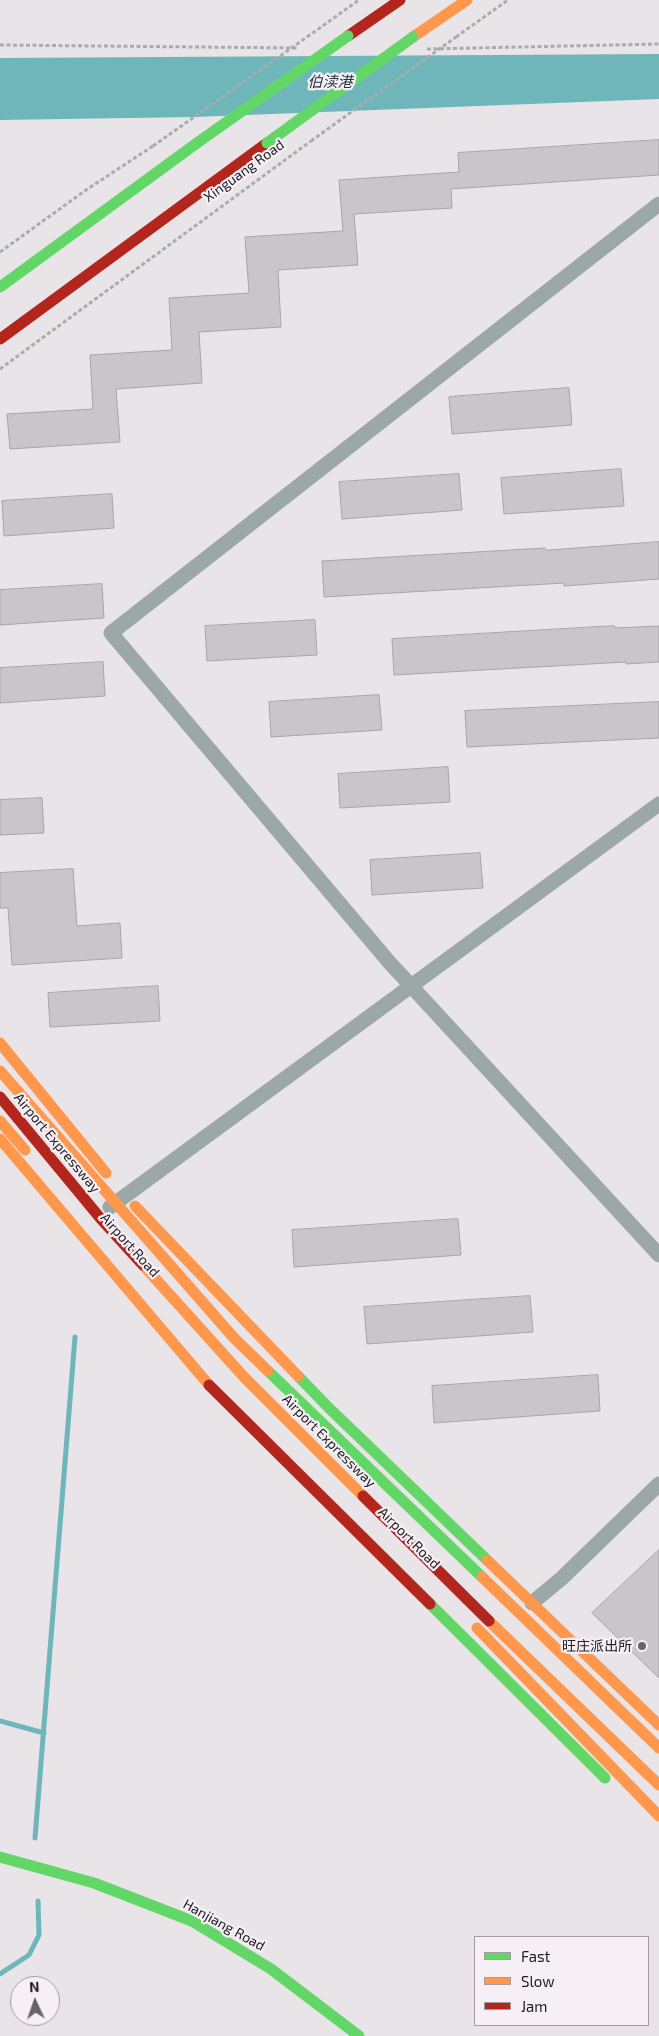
<!DOCTYPE html>
<meta charset="utf-8">
<style>
body{margin:0}
#map{position:relative;width:659px;height:2036px;overflow:hidden;background:#e8e4e8;font-family:"Exo 2",sans-serif}
canvas{display:block}
.legend{position:absolute;left:474px;top:1936px;width:175px;height:90px;box-sizing:border-box;background:#f6f0f6;border:1px solid #a19da1;margin:0;padding:6px 9px;list-style:none;font-size:15px;color:#222022}
.legend li{display:flex;align-items:center;gap:10px;height:25px}
.legend b{width:25px;border:1px solid #a19da1}
.north{position:absolute;left:10px;top:1976px;width:50px;height:50px;box-sizing:border-box;background:#f6f0f6;border:1px solid #a19da1;border-radius:50%;rotate:357deg;font-size:14px;font-weight:700;line-height:20px;text-align:center;color:#222022}
.north::after{content:'';display:block;margin:auto;width:18px;height:22px;background:#676567;clip-path:polygon(50% 0,100% 100%,50% 72%,0 100%)}
</style>
<div id="map">
<canvas width="659" height="2036"></canvas>
<ul class="legend">
<li><b style="height:6px;background:#63d668"></b>Fast</li>
<li><b style="height:6px;background:#ff974d"></b>Slow</li>
<li><b style="height:6px;background:#b3261e"></b>Jam</li>
</ul>
<div class="north">N</div>
</div>
<script>
const c = document.querySelector('canvas').getContext('2d');
c.lineJoin = 'round';
function fill(path, color) { c.fillStyle = color; c.fill(path, 'evenodd'); }
function strokePath(path, color, width, dash) { c.strokeStyle = color; c.lineWidth = width; c.lineCap = dash ? 'butt' : 'round'; c.setLineDash(dash || []); c.stroke(path); }
function drawText(font, color, halo, rows, align = 'center') {
  c.font = font + ' "Exo 2","Noto Sans SC",sans-serif'; c.lineWidth = 4.5; c.setLineDash([]); c.textBaseline = 'middle'; c.strokeStyle = halo; c.fillStyle = color; for (const [text, x, y, turn = 0] of rows) {
    c.save(); c.translate(x, y); c.rotate((+turn || 0) * Math.PI / 180); c.textAlign = isNaN(turn) ? turn : align; if (halo) c.strokeText(text, 0, 0); c.fillText(text, 0, 0); c.restore();
  }
}
fill(new Path2D(`
 M659,54v45l-465,18 -194,3v-62z`), '#6fb6ba');
strokePath(new Path2D(`
 M0,1721l44,12
 M35,1838l40,-501
 M0,1974l29,-19 10,-20 -1,-34`), '#6fb6ba', 5);
const building = new Path2D(`
 M659,140v35l-208,14 1,19 -98,6 4,51 -80,5 3,57 -82,5 3,51 -86,6 4,53 -110,7 -3,-35 86,-5 -3,-54 82,-5 -3,-52 80,-5 -4,-56 98,-6 -4,-51 120,-8 -1,-19z
 M569,388l3,37 -120,9 -3,-37z
 M621,469l3,37 -120,8 -3,-36z
 M459,474l3,36 -120,9 -3,-37z
 M112,494l2,34 -110,8 -2,-35z
 M659,542v37l-95,7v-3l-240,14 -2,-36 223,-13 1,2z
 M102,584l2,34 -104,7v-35z
 M315,620l2,35 -110,6 -2,-35z
 M614,626l1,2 44,-2v36l-33,2v-2l-232,13 -2,-36z
 M103,662l2,34 -105,7v-35z
 M379,695l3,35 -111,7 -2,-35z
 M659,702v36l-192,9 -2,-36z
 M448,767l2,35 -110,6 -2,-34z
 M42,798l2,35 -44,2v-35z
 M480,853l3,35 -111,7 -2,-35z
 M73,869l4,57 43,-3 2,35 -110,7 -4,-57h-8v-35z
 M158,986l2,35 -110,6 -2,-34z
 M458,1219l3,36 -167,12 -2,-37z
 M530,1296l3,36 -166,12 -3,-37z
 M598,1375l2,36 -166,12 -2,-37z
 M659,1550v128l-67,-65z`);
fill(building, '#c8c6c8');
strokePath(building, '#a7a5a7', 1);
strokePath(new Path2D(`
 M307,37l52,-37
 M456,37l52,-37
 M0,45l298,3
 M427,49l232,-5
 M0,252l86,-62 67,-44
 M0,369l311,-228`), '#a7adae', 3, [4, 2.5]);
strokePath(new Path2D(`
 M659,204l-548,429 278,329 270,293
 M110,1207l549,-403
 M532,1603l30,-25 97,-94`), '#9ca7a7', 15);
strokePath(new Path2D(`
 M0,287l197,-144
 M298,1376l31,32 158,152
 M430,1604l175,174
 M0,1857l94,26 98,38 79,48 88,67`), '#63d668', 11);
strokePath(new Path2D(`
 M413,37l54,-37
 M0,1043l106,130
 M0,1121l25,29
 M0,1139l209,246
 M135,1206l163,170
 M487,1560l172,165
 M477,1628l182,188`), '#ff974d', 11);
strokePath(new Path2D(`
 M348,36l52,-36
 M0,339l267,-196
 M209,1385l221,219`), '#b3261e', 11);
strokePath(new Path2D(`
 M311,141l145,-104
 M153,146l154,-109`), '#a7adae', 3, [4, 2.5]);
strokePath(new Path2D(`
 M197,143l151,-107
 M267,143l146,-106
 M268,1371l214,206`), '#63d668', 11);
strokePath(new Path2D(`
 M0,1071l234,267 34,33
 M143,1265l101,112 119,119
 M482,1577l177,171
 M489,1621l170,164`), '#ff974d', 11);
strokePath(new Path2D(`
 M0,1097l101,122 42,46
 M363,1496l126,125`), '#b3261e', 11);
for (const [x, y, r, color] of [
 [642,1646,5,"#676567"]
]) { const dot = new Path2D(); dot.arc(x, y, r, 0, 2 * Math.PI); c.fillStyle = color; c.fill(dot); strokePath(dot, '#f6f0f6', 2); }
drawText('14px', '#222022', '#f6f0f6', [
 ["Xinguang Road",244,171,-36],
 ["Airport Expressway",57,1143,50],
 ["Airport Road",130,1245,48],
 ["Airport Expressway",329,1441,45],
 ["Airport Road",409,1538,45],
 ["Hanjiang Road",224,1925,29]
]);
drawText('14px', '#222022', '#f6f0f6', [
 ["旺庄派出所",632,1646]
], 'right');
drawText('italic 15px', '#22393a', '#f6f0f6', [
 ["伯渎港",330,82]
]);
</script>
